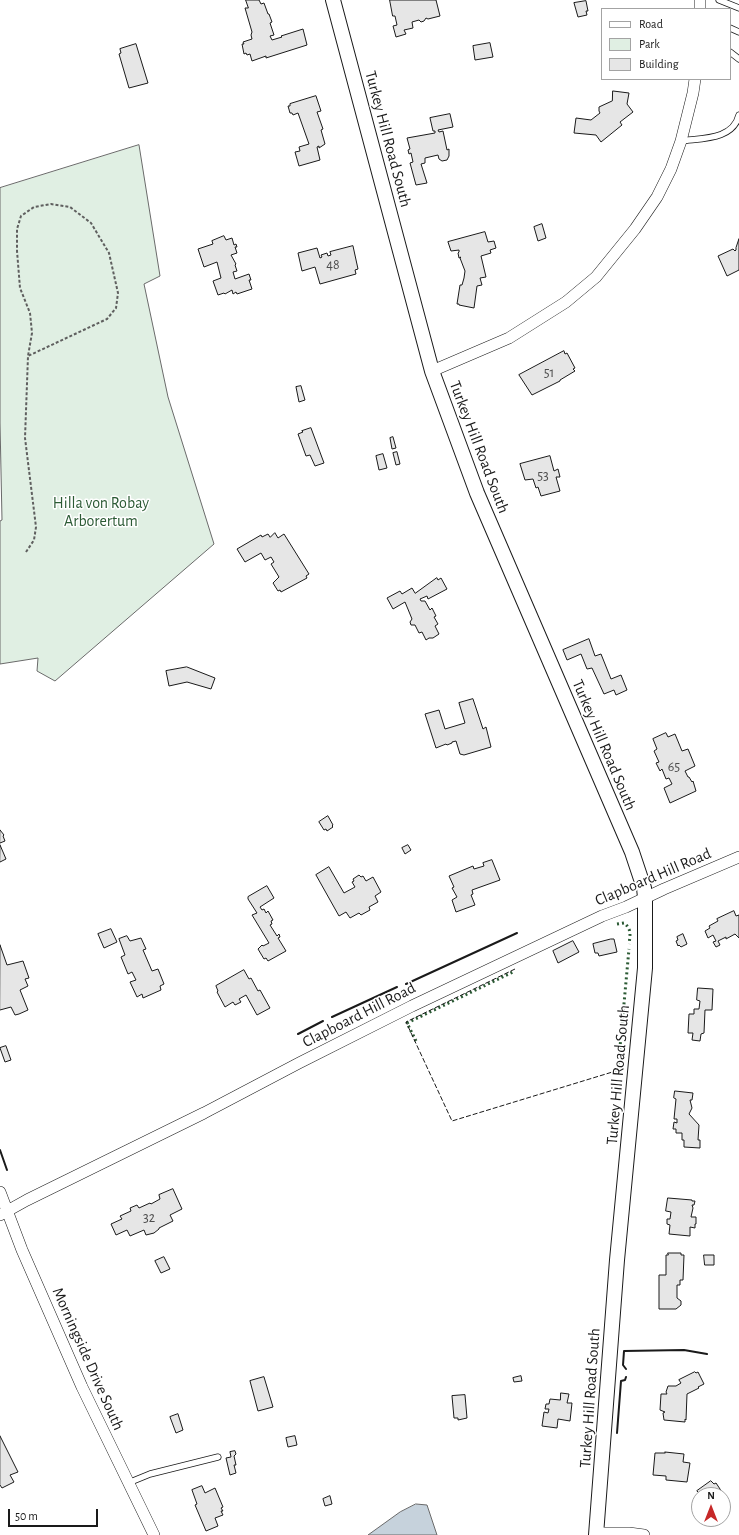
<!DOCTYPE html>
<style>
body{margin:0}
#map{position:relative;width:739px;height:1535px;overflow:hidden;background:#fff;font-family:"Alegreya Sans",sans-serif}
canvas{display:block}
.legend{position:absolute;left:601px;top:8px;width:130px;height:72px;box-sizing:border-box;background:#fff;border:1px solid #a3a3a3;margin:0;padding:5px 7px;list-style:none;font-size:12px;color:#1a1a1a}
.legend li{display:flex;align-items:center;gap:8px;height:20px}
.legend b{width:20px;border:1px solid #a3a3a3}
.north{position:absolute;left:691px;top:1487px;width:40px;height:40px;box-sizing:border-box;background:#fff;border:1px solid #a3a3a3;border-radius:50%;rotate:0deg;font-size:11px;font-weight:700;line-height:16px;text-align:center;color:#1a1a1a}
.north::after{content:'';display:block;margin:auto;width:14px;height:18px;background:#c62828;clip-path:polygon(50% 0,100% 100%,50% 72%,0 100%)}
.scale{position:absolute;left:8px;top:1509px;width:90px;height:18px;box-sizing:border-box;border:2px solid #1a1a1a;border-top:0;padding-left:5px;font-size:12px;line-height:14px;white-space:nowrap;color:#1a1a1a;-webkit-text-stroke:3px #fff;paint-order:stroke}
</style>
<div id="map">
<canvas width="739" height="1535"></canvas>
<ul class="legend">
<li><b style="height:5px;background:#fff"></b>Road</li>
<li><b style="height:11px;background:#e0efe3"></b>Park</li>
<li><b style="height:11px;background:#e6e6e6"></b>Building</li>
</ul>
<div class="north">N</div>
<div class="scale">50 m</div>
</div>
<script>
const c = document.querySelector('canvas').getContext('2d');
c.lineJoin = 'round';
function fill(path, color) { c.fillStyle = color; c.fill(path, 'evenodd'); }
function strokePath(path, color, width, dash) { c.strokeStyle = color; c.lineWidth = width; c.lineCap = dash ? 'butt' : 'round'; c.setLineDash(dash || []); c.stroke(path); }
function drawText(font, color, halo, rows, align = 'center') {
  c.font = font + ' "Alegreya Sans",sans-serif'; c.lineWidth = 3; c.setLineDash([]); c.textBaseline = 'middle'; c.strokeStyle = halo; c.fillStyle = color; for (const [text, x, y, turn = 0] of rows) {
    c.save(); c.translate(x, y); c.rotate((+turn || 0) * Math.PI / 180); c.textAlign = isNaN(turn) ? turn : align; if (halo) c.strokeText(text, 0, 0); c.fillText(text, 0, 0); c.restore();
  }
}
const green = new Path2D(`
 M139,145l21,131 -16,8 24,113 46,147 -159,137 -18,-10 1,-13 -38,6v-143l2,-1 -2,-97v-235z`);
fill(green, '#e0efe3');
strokePath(green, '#6a6a6a', 1);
const water = new Path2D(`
 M416,1504l11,1 10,30h-69l32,-23z`);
fill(water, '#c6d2dc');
strokePath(water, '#6a6a6a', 1);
const building = new Path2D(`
 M246,0h13l2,4 3,-1 4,11h1l3,8 -2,1 4,12 -4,1 2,4 10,-3 -1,-1 22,-7 4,16 -41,13v-2l-14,5 -2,-7 -3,1 -1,-2 -2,1 -2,-10h2l-1,-2 9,-3 -1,-4 1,-3 -7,-24h3z
 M390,0h46l4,16 -12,3 -2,-1 -2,3 -3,1 -2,-2 -7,2 1,6 -9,2 2,4 -10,3 -3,-11 4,-1 -2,-9h-2z
 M586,1l2,10h-2l1,4 -9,2 -4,-14z
 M490,43l3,14 -18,3 -2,-14z
 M136,44l12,39 -19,5 -10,-34 2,-1 -1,-4z
 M613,91l16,2 -2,11 6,8 -13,10 2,3 -21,17 -5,-7 -22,-2 2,-15 15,2 9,-7 -1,-2v-4l13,-6z
 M316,96l5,15 -4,1 6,17 -2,1 4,14 -6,4v-2l-2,1 3,13 -21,6 -4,-14 5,-1 -1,-4 10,-3 -11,-31 -5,2 -1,-2h-2l-2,-7h2v-2z
 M450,114l3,13 -15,3 1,2 4,-1 4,19 2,-1v7l-2,4 -5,1 -3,-2 -1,-4 -13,3v5l-4,1 6,19 -11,2 -6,-22 3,-1 -2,-9 -2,1 -1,-4 2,-1 -3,-11 28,-5v-2h-2l-3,-13z
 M542,224l4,14 -8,3 -4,-14z
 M485,232l3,10 6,-1 2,7 -6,2 1,3 -10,3 5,21 -6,1 2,7 -5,1 -3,22 -15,-3v-1h-2l3,-19h2l2,-7 1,-7 -5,-13 1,-1 -2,1 -1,-5 1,-1v-2l-8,1 -3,-9z
 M224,236l2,4 6,-2 2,7 2,-1 1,3h-2l2,6 -6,2 5,9 -1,1 2,6 -4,1 2,7 14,-5 2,6h-2l3,9 -15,5 -1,-2 -3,2 -1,-4 -7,4 -1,-1 -6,2 -5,-14 8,-3 -4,-16 -13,5 -6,-18 15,-5 -1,-3z
 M739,239v31l-12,6 -9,-20 15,-7 2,2 1,-1v-2z
 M353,246l5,23 -3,1 1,4 -36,10 -5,-17 -13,4 -4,-18 19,-5 3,10 2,-1 -1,-2 6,-2 1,3 3,-1 -1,-3z
 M564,351l1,3 2,-1 8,15 -2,1 2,2 -15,9v1l-28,14 -13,-20z
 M301,386l4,14 -6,2 -3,-15z
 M311,428l13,35 -9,3 -5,-11 -4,1 -8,-22 5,-2 -1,-1z
 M393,437l3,11 -4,1 -2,-11z
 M397,452l3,12 -4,1 -3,-12z
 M383,454l4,14 -8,2 -3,-14z
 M550,456l4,15 4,-2 2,8h-4l4,14 -19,5 -3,-9 -2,1 -3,-9 -8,1 -5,-16z
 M275,533l3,5 6,-4 25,40 -3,2 1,2 -26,14 -1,-2 -2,1 -5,-8 6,-6 -8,-13 3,-2 -3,-5 -6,3 -4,-7 -16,9 -8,-13 24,-14 1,2 6,-3 2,3z
 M437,578l1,2 3,-2 6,11 -19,10 -1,-3 -7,3 1,2h4l5,9 2,-2 4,8 -2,1 4,7 -3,2 4,8 -6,4h-4l-3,2 -4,-8 -3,1 -4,-8h-4l-1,-3 2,-3 -7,-17 -12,7 -6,-11 13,-7 2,3 10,-6 3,5z
 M589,639l6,17 6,-2 10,25 10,-4 6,15 -11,5 -2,-5 -10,4 -12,-26 -5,1 -6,-15 -14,6 -4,-10z
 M187,667l28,11 -4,11 -24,-7 -18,4 -3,-15z
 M473,699l10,30 3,-2 5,20 -27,8 -4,-1 -4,-13 -4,1v1l-5,2 -1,-1 -10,4 -11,-34 14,-4 6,19 20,-6 -6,-20z
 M666,733l2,4 7,-3 7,17 6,-2 7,17 -10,5 3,6h1l3,5 1,-1 3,10 -26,12 -6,-15 8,-4 -3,-6 -3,1 -4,-10 -2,2 -4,-8 3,-1 -5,-11 3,-2 -4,-10z
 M328,816l5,9 -1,1 1,1 -6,4 -1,-2 -2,1 -5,-8z
 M0,830l4,5 -1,1 2,5 -5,2z
 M0,845l6,14 -6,3z
 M408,845l3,5 -6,4 -3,-6z
 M492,860l8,20 -28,10 1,4 -2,1 4,10 -19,7 -4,-12 5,-3 -5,-9 2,-1 -5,-11 24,-10 1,3 10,-3 -1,-3z
 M329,867l15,26 11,-6 -3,-5 2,-1 -1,-2 6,-4 2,2 2,-1 3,5 7,-4 8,15 -6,4 3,6 -9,5 1,3 -9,5 -2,-2 -9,5 -4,-6 -7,4 -23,-41z
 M267,886l7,12 -14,9 2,3 2,-1 2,4 2,-2 5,9 -2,1 1,3 -2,1 7,11 2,-2 1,3 -2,1 8,13 -18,10 -2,-3 -2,1 -6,-10 4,-4 1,1 6,-3 -17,-28 5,-2 -9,-14v-2z
 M734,911l2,5 3,-1v23l-4,-4 -9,5v-2l-8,4 2,4 -4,2 -3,-5 3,-1 -3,-6 -5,3 -3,-7 5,-3 -1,-2 9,-5 -1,-2z
 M111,929l6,13 -13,6 -6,-14z
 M683,934l4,10 -6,3 -2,-2 -1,1 -2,-5 2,-1 -1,-3z
 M127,936l3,5 11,-3 5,11 -3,1 9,21 6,-2 6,15 -4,2 1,4 -18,8 -1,-4 -5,3 -7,-15 6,-2 -4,-8 -4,2 -7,-17 4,-2 -6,-16z
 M611,939h3l3,13 -18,4 -1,-3h-3l-2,-9z
 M573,941l6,11 -21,11 -5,-12z
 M0,945l7,20 16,-4 6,17 -4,1 3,7 -8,4 8,20 -9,4 -4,1 -4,-8 -11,3z
 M244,970l5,9 2,-1 7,13 2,-1 10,18 -13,7 -11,-20 -7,4 2,3 -6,3 -2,-3 -8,5 -8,-15 1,-1 -2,-5z
 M698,988l15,1 -1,21h-7l-1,23 -3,1 -1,7 -8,-1 1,-7h-5l1,-19h5v-5h5l1,-8 -3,-1z
 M6,1046l5,14 -6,2 -5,-14z
 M675,1091l18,2 -1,7h-2l2,8 -3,6 10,11 -1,15h2v8l-16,-1v-7h-2v-7h-6v-4h-3l1,-7 3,1v-4h-3l2,-20 -2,-1z
 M173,1189l9,20 -12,6 3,6 -14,7v1l-5,4 -8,2 -2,-5 -14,6 -3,-6 -11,5 -5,-11 11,-5 -2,-3 11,-5 -1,-3 7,-3 2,3 11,-5 1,1 9,-5 -1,-4z
 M668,1198l24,2v1h3l-1,4h-2l1,3 -2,9h5v7h-1v4l-5,-1v9l-21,-2 1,-9 -3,-1v-5h3l1,-7 -5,-1z
 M668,1253h13v2h3l-1,25h-3v5h-3v13l4,3v4l-5,4h-17v-34h7v-20h2z
 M704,1255h10v10h-9z
 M164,1257l6,12 -9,4 -6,-12z
 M695,1372l1,1 2,-1 6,12 -6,3 1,1 -12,6 -1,26 -1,-1v3l-21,-2 -1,-7 2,-1 -5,-2 1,-16h6l-1,-2 2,-6h8l5,-3 -2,-3z
 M521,1376l1,5 -8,1 -1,-4z
 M264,1377l9,30 -15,4 -8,-30z
 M561,1393l8,1 -2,9h5l-2,18 -12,-2 -1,9 -15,-2 2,-14 4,1 1,-4h-4l1,-5h3l1,-5 10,1z
 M465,1395l2,23 -9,2v-2h-4l-2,-22z
 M178,1414l5,16 -7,3 -6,-16z
 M0,1436l18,36 -8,3 4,7 -12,6 -2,-3z
 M295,1436l2,9 -9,2 -2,-9z
 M235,1451l1,3 -2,2 2,9h-2l2,8 -6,2 -4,-17 5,-1 -1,-5z
 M665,1452l19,2 -1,8 7,1 -3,19 -21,-2v-4l-13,-1 2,-22h10z
 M711,1481l3,3 2,-1 6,9 -2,1 1,2h-20l-4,-4z
 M202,1486l3,7 10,-5 8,19 -2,1 2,3h-2l2,4 -8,3 3,8 -12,5 -11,-26 2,-1 -5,-14z
 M330,1496l2,8 -7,2 -2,-7z`);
fill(building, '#e6e6e6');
strokePath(building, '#1a1a1a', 1);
const service = new Path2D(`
 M719,0l20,8
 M730,28l9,4
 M730,52l9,7
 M681,141c21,-3 52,-1 58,-26
 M128,1483l22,-9 68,-17`);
const minor = new Path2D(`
 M700,0v9
 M432,371l77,-33 57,-36 30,-25 39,-48 22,-32 14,-28 10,-28 12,-48 2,-14
 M0,1192l22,58 60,137 72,148
 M0,1215l27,-15 177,-87 95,-50 113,-57 190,-90 24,-9 38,-18 75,-32
 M597,1533h32l15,2`);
const tertiary = new Path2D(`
 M333,0l99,371 45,122 155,359 12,36 1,9v71l-28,292 -21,275`);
strokePath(service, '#1a1a1a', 7);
strokePath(minor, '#1a1a1a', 12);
strokePath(tertiary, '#1a1a1a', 16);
strokePath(new Path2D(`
 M26,552l8,-12 2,-13 -11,-89 3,-82 79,-37 9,-11 2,-15 -9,-40 -18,-30 -21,-16 -19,-3 -17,3 -13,9 -4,13v22l3,37 10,25 2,20 -4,23`), '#5f5f5f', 2, [3, 2]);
strokePath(service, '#fff', 5.5);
strokePath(minor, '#fff', 11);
strokePath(tertiary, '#fff', 14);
strokePath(new Path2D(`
 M617,924l7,-1c8,6 6,13 5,21
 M416,1041l-9,-18 108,-52
 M618,1069l11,-120`), '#2b5a34', 3, [2, 3]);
strokePath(new Path2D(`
 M515,969l-109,53 46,99 167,-51`), '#1a1a1a', 1, [5, 2]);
strokePath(new Path2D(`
 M406,984l111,-51
 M332,1017l65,-30
 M298,1034l25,-13
 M0,1150l7,20
 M626,1369l-3,-4 1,-14 60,-1 23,4
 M617,1433l4,-52 4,-1 1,-3`), '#1a1a1a', 2);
drawText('14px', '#4d4d4d', null, [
 ["48",333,265],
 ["51",549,373],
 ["53",543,476],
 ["65",674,767],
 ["32",149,1218]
]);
drawText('16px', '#1a1a1a', '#fff', [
 ["Turkey Hill Road South",388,139,75],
 ["Turkey Hill Road South",479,447,69],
 ["Turkey Hill Road South",604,745,67],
 ["Clapboard Hill Road",653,877,-23],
 ["Clapboard Hill Road",359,1015,-27],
 ["Turkey Hill Road South",618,1075,-85],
 ["Morningside Drive South",88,1359,66],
 ["Turkey Hill Road South",590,1398,-86]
]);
drawText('16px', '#2b5a34', '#fff', [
 ["Hilla von Robay",101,503],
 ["Arborertum",101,521]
]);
</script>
